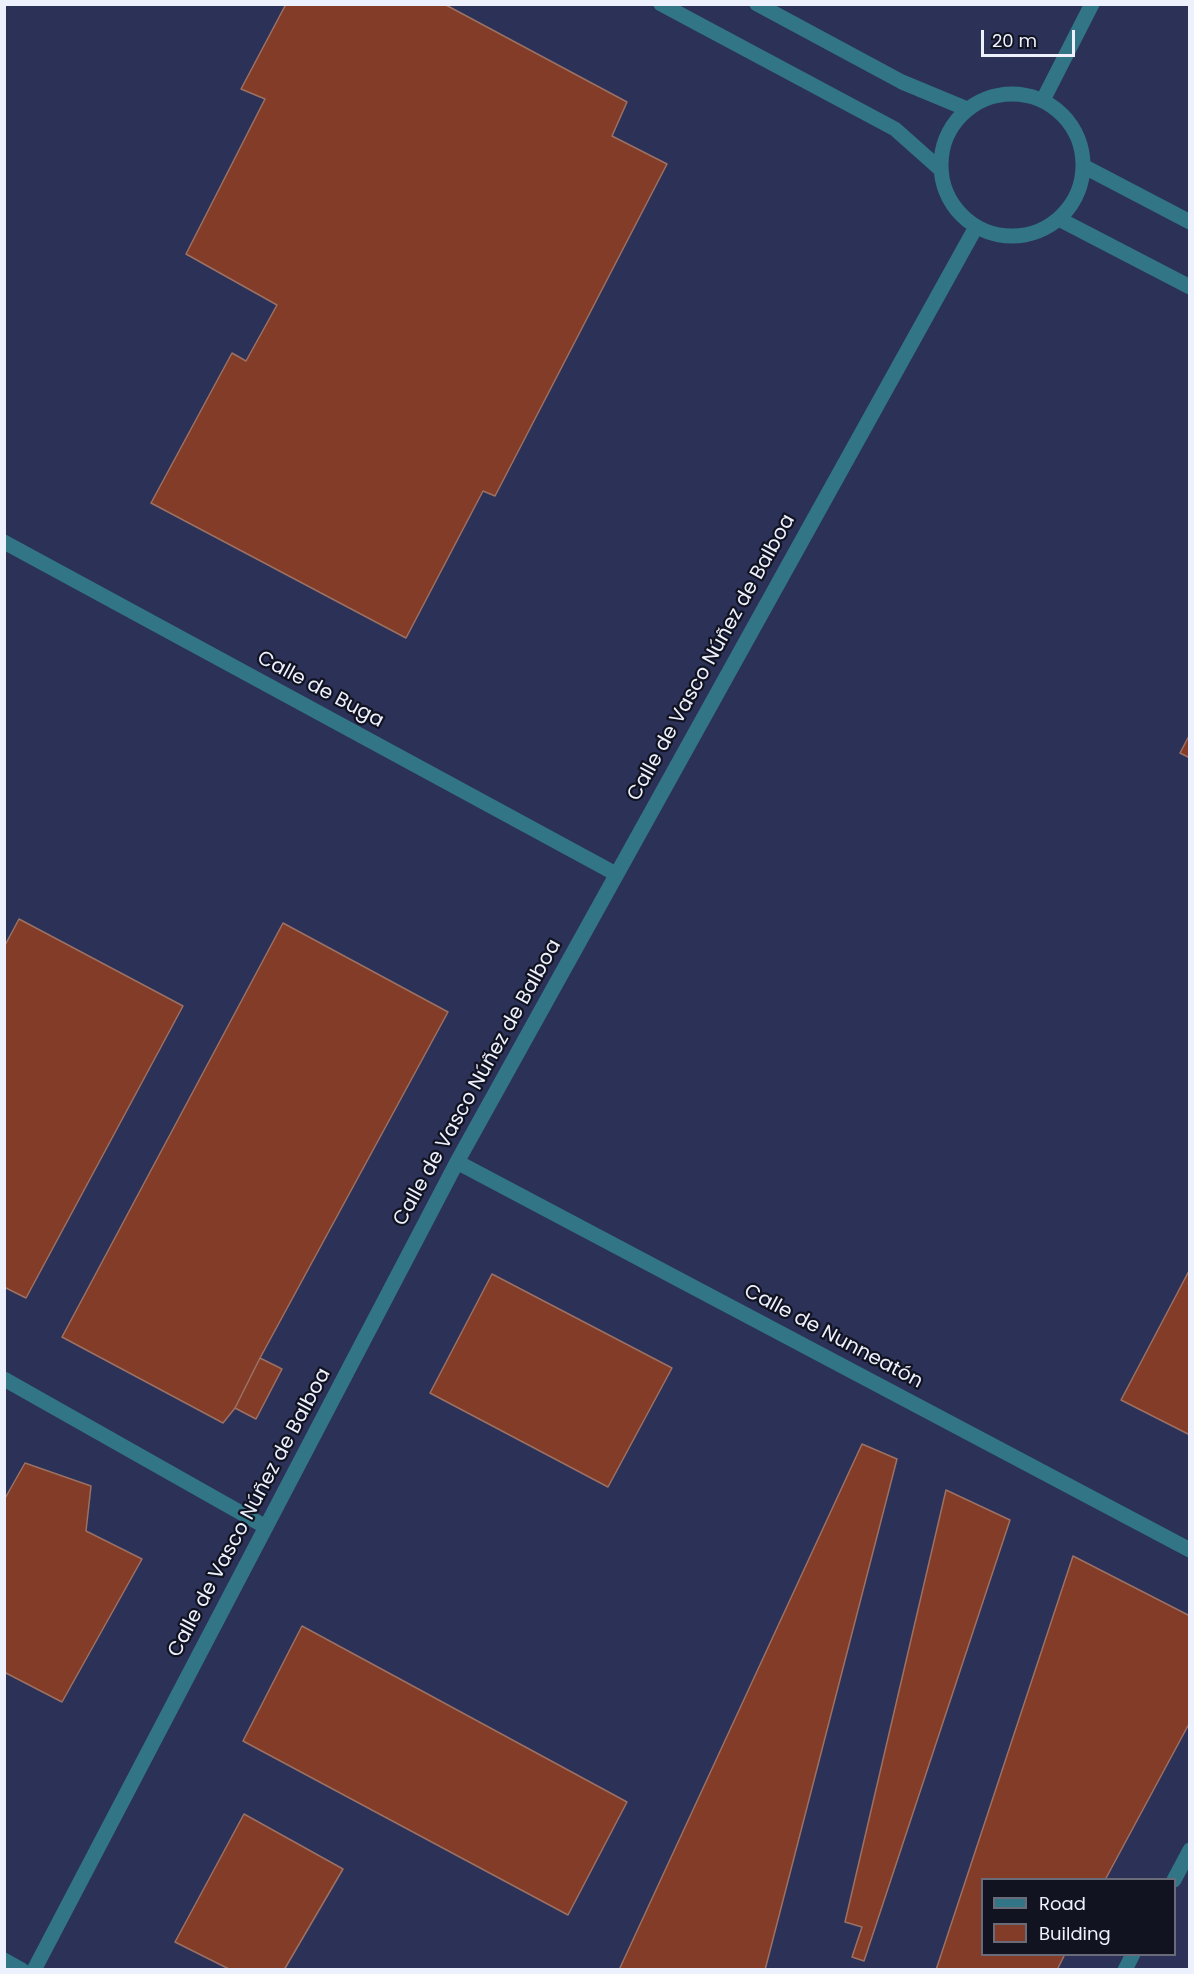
<!DOCTYPE html>
<meta charset="utf-8">
<style>
body{margin:0}
#map{position:relative;width:1194px;height:1974px;overflow:hidden;background:#242848;font-family:Poppins,sans-serif}
canvas{display:block}
.frame{position:absolute;inset:0;border:6px solid #edf0fd;pointer-events:none}
.legend{position:absolute;left:981px;top:1878px;width:195px;height:78px;box-sizing:border-box;background:#111321;border:2px solid #696b79;margin:0;padding:8px 10px;list-style:none;font-size:18px;color:#edf0fd}
.legend li{display:flex;align-items:center;gap:12px;height:30px}
.legend b{width:30px;border:2px solid #696b79}
.scale{position:absolute;left:981px;top:30px;width:94px;height:27px;box-sizing:border-box;border:3px solid #edf0fd;border-top:0;padding-left:8px;font-size:18px;line-height:21px;white-space:nowrap;color:#edf0fd;-webkit-text-stroke:4px #111321;paint-order:stroke}
</style>
<div id="map">
<canvas width="1194" height="1974"></canvas>
<div class="frame"></div>
<ul class="legend">
<li><b style="height:8px;background:#317586"></b>Road</li>
<li><b style="height:16px;background:#823c28"></b>Building</li>
</ul>
<div class="scale">20 m</div>
</div>
<script>
const c = document.querySelector('canvas').getContext('2d');
c.lineJoin = 'round';
function fill(path, color) { c.fillStyle = color; c.fill(path, 'evenodd'); }
function strokePath(path, color, width, dash) { c.strokeStyle = color; c.lineWidth = width; c.lineCap = dash ? 'butt' : 'round'; c.setLineDash(dash || []); c.stroke(path); }
function drawText(font, color, halo, rows, align = 'center') {
  c.font = font + ' Poppins,sans-serif'; c.lineWidth = 4.5; c.setLineDash([]); c.textBaseline = 'middle'; c.strokeStyle = halo; c.fillStyle = color; for (const [text, x, y, turn = 0] of rows) {
    c.save(); c.translate(x, y); c.rotate((+turn || 0) * Math.PI / 180); c.textAlign = isNaN(turn) ? turn : align; if (halo) c.strokeText(text, 0, 0); c.fillText(text, 0, 0); c.restore();
  }
}
fill(new Path2D(`
 M5,5h1184v1964l-1184,1zM982,1880h192v74h-192z`), '#2c3157');
const building = new Path2D(`
 M286,4h158l183,98 -15,34 55,28 -172,332 -12,-5 -77,147 -255,-135 81,-150 14,8 31,-56 -91,-51 79,-155 -24,-10z
 M1190,734v24l-10,-5z
 M19,919l164,87 -157,292 -22,-11v-340z
 M283,923l165,89 -188,346 -25,50 -12,15 -161,-86z
 M1190,1269v166l-69,-35z
 M492,1274l180,94 -64,119 -178,-94z
 M260,1358l22,11 -26,50 -21,-11z
 M862,1444l35,15 -132,511h-146z
 M25,1463l66,23 -5,45 56,28 -80,143 -58,-30v-172z
 M946,1490l64,30 -146,441 -12,-4 10,-30 -17,-5z
 M1073,1556l117,60v106l-85,158h-123v74h83l-8,16h-121z
 M302,1626l325,176 -59,113 -325,-174z
 M244,1814l99,55 -59,101h-53l-56,-28z`);
fill(building, '#823c28');
strokePath(building, '#9c7164', 1.5);
strokePath(new Path2D(`
 M661,4l234,125 45,40
 M757,4l145,78 65,27
 M941 165a71 71 0 1 1 142 0a71 71 0 1 1-142 0Z
 M1043,100l49,-96
 M1083,166l107,56
 M1059,219l131,68
 M4,542l612,332
 M457,1162l733,388
 M4,1379l262,148
 M1174,1880l16,-30
 M4,1960l18,10
 M34,1970l423,-808 519,-935
 M1125,1970l8,-16`), '#317586', 15);
drawText('20px', '#edf0fd', '#111321', [
 ["Calle de Vasco Núñez de Balboa",712,658,-61],
 ["Calle de Buga",320,690,28],
 ["Calle de Vasco Núñez de Balboa",478,1083,-61],
 ["Calle de Nunneatón",833,1337,28],
 ["Calle de Vasco Núñez de Balboa",250,1513,-62]
]);
</script>
